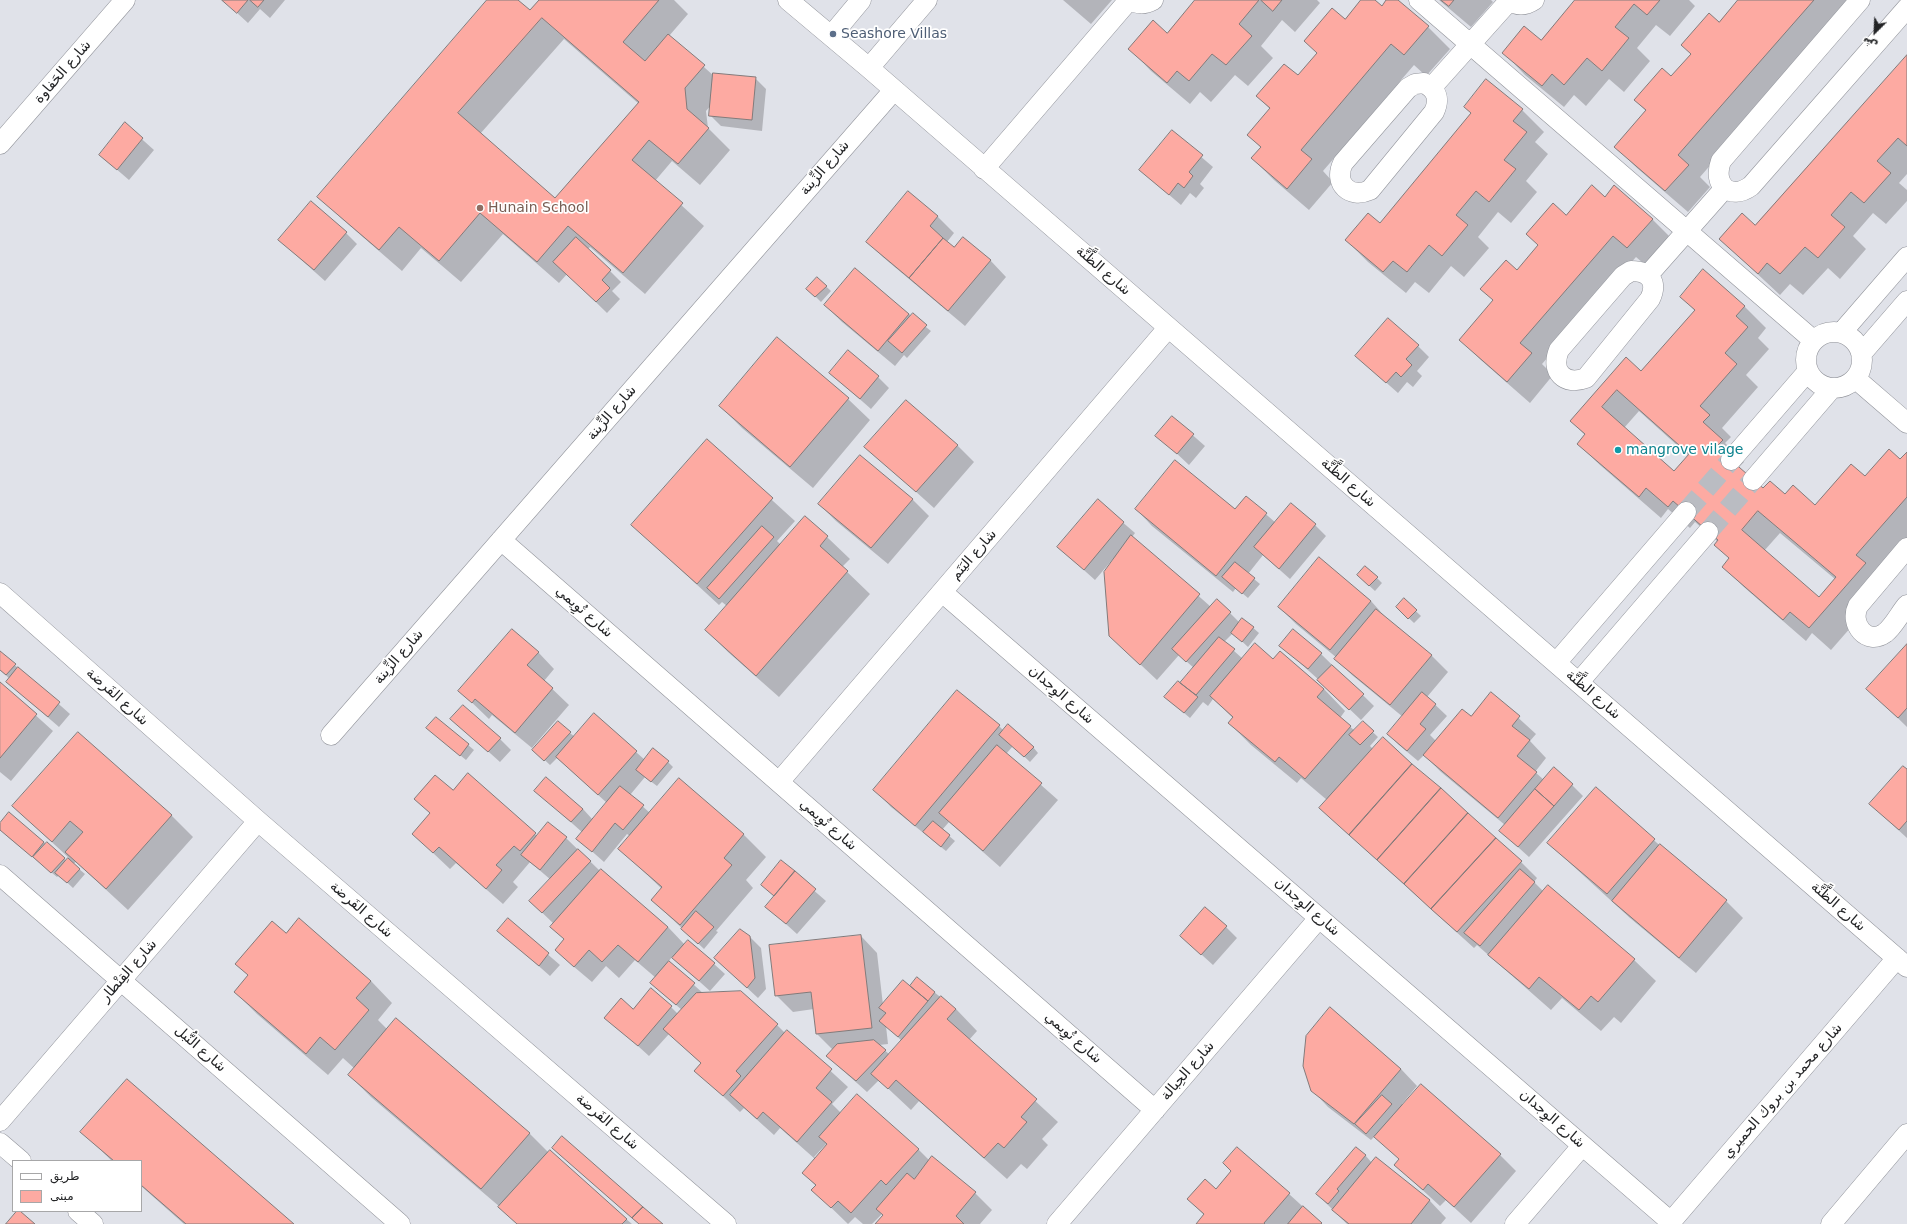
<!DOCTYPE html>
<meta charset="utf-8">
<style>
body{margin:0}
#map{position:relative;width:1907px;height:1224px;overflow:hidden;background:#e0e2e9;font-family:"DejaVu Sans","Noto Naskh Arabic",sans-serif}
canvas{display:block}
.legend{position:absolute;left:12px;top:1160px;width:130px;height:52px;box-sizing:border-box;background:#fff;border:1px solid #a7a7a8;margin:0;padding:5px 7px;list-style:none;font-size:12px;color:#232426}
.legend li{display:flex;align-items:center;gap:8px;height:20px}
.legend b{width:20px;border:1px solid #a7a7a8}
.north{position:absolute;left:1855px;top:12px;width:40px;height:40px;-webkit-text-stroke:3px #fff;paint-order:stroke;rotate:204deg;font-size:11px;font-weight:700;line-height:16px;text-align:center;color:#232426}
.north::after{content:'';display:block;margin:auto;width:14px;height:18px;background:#232426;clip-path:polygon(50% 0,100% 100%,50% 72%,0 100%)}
</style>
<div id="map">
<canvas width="1907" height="1224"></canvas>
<ul class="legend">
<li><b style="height:5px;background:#fff"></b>طريق</li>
<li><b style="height:11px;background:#fdaaa2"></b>مبنى</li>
</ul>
<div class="north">ش</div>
</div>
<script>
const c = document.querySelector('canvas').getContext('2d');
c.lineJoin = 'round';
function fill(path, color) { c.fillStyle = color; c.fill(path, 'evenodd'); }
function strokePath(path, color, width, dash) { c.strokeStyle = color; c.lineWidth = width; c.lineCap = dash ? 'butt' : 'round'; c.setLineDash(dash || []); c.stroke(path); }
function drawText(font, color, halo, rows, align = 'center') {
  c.font = font + ' "DejaVu Sans","Noto Naskh Arabic",sans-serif'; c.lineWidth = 3.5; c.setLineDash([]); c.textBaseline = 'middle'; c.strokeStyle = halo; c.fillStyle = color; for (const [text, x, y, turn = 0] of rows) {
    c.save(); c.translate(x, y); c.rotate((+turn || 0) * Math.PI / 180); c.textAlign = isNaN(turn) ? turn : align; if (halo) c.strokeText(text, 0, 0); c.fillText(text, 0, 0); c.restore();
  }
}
fill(new Path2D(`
 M223,0h62l-15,18 -10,-9 -12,14z
 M489,0h28l14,12 10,-12h133l14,14 -19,22 45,40 41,2 11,11 -4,42 -41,-5 -11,-11 1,-10 -5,6 2,17 22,22 -30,35 -28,-24 -17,20 49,45 -59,68 -55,-47 -2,2 33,33 -9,9 8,8 -13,14 -40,-39 -8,9 -56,-49 -42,48 -40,-34 -19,23 -61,-53 -22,-21zM564,39l75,65 -84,95 -75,-65z
 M1063,0h49l-21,24z
 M1197,0h120l3,3 -25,29 -13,-12 -21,26 12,12 -25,28 -13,-11 -24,27 -11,-10 -10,12 -39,-33 -21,-22 37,-15z
 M1363,0h11l8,7 6,-7h8l32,27 22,22 -24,27 -12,-11 -91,106 10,11 -24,28 -35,-30 -22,-22 9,-10 -12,-13 21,-26 -13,-13 41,-19 20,-23 -13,-13 40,-20z
 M1439,0h52l2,2 -22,25z
 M1576,0h113l6,6 -25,30 -14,-11 -19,23 13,13 -26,31 -15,-13 -23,27 -12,-11 -10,12 -39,-32 -21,-22 37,-11z
 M1737,0h117l-154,177 10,10 -22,25 -51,-44 -21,-21 30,-36 -11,-11 36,-22 67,-77z
 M1907,57v117l-8,9 8,7v11l-21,23 -13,-11 -20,23 13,13 -26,30 -12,-11 -25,27 -13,-11 -10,11 -60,-56 35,-12z
 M1522,110l22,22 -9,10 13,12 -22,27 11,11 -26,31 -13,-11 -20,25 11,11 -25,29 -13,-11 -22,27 -14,-11 -9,11 -38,-31 -22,-22 34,-16 92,-111z
 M125,124l29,26 -25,30 -29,-25z
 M1172,132l41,35 -13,17 4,4 -8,10 -6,-5 -9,12 -41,-35z
 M909,193l29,24 16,16 -7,9 7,6 36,12 16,17 -41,49 -81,-68 -17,-16z
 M1605,198l47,21 22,22 -24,28 -14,-12 -94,107 11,11 -23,28 -48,-42 -22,-21 106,-124z
 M346,233l11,11 -32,37 -46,-41z
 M817,278l14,13 -10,11 -13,-13z
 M1681,296l63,10 22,22 -8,10 11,11 -23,26 12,12 -36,41 9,9 -6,6 19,19 -6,6 25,22 52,16 50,-29 36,-16 6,-7v89l-20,43 -56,64 -19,-17 -6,8 -61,-53 -22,-21 7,-8 -14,-14 2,-3 -23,-20 -5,6 -22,-19 -7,9 -61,-53 -22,-21 7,-9 -14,-14 70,-49 54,-61zM1639,411l50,45 -15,17 -50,-45zM1780,533l55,46 -16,19 -55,-47z
 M825,305l84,9 22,17 -24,27 -3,-3 -9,11 -53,-44z
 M1418,346l11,11 -12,14 5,5 -9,11 -6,-5 -9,11 -42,-37z
 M830,373l48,4 11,11 -18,21z
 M848,399l22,21 -57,68 -71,-60 -22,-22z
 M1172,417l33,29 -16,19 -32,-30z
 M707,441l88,80 -18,20 4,4 25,-28 44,42 -8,8 28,27 -91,103 -51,-45 -22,-22 21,-24 -5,-4 -3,3 -87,-80z
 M957,445l17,17 -40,46 -68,-61z
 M1246,497l30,26 39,2 11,11 -36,43 -27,-24 -15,19 12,10 -12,14 -12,-10 -3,4 -81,-66 -16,-17 99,2z
 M912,499l17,17 -41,48 -52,-43 -17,-17z
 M1098,501l37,32 -3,4 79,70 19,6 10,10 3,-4 16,14 -11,14 -15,-14 -9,9 19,17 30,1 51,29 21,22 -5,7 15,13 8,-8 15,14 -8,9 3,3 148,113 16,16 -3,4 9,9 91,69 22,21 -35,42 -7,-6 -13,14 -39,-33 -11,12 -74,-65 -3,3 -137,-124 -17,-16 7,-8 -26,-22 -4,5 -46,-38 -22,-22 4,-5 -20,-19 -5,7 -5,-4 -13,16 -19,-16 13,-15 10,-19 -15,-13 -22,25 -47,-44 4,-76 -1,-1 -18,21 -37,-33z
 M1319,559l52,42 16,18 44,36 17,17 -21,25 20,19 -17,19 6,6 35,-24 20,-24 45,41 -6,7 16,17 -11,14 9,8 28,5 11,11 -54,61 -29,-26 5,-6 -64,-53 -17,-17 -6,6 -19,-16 -11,-11 15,-17 -51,-42 -16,-16 1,-1 -41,-34 -17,-17z
 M1377,578l5,5 -7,8 -12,-11z
 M1404,600l17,16 -7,7 -17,-16z
 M1281,646l40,8 53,52 -13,14 -42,-40z
 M1907,646v81l-39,-38z
 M0,652l70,62 -11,13 -52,-45 3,-3 -10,-9z
 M538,652l16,17 -10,12 25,24 -37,43 -40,-33 -3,4 -29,-28z
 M0,683l53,48 -42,50 -11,-9z
 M594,715l51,45 23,2 5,5 -16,19 -12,-9 -15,18 20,18 29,-34 65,56 22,22 -20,23 7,8 -37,43 2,1 -14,17 -52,-49 10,-11 -43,-41 11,-12 -3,-2 -23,28 -26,-23 5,-6 -47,-42 47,18 10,11 14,-17 -50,-45 -7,7 -16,-15 36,-17 5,4z
 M436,718l38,32 -8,10 -33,-27z
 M452,719l48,20 11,11 -11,12z
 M999,726l5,5 29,16 5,6 -8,9 -17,-16 -7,8 52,46 -58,67 -51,-45 -7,8 13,11 -9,10 -55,-44 -16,-17z
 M1907,771v67l-37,-34z
 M1596,788l71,64 59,49 17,17 -47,55 -66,-55 -82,-75z
 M453,791l85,45 28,2 34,33 68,56 17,18 29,19 11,10 -15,17 -38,-34 -4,5 36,32 73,31 8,8 2,-2 61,56 -16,17 9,9 77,36 12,12 3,-3 42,35 17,17 -12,14h-103l7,-8 -2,-2 -10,10h-9l-8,-7 -7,7 -35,-34 3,-4 -13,-13 12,-14 -35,-31 -6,7 -30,-27 -4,4 -44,-41 6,-7 -33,-30 -20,22 -43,-39 27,-7 38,-3 7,7 4,-4 -19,-16 -7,-16 -21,-18 -16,18 -13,-12 -14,16 -19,-16 -16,-16 8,-10 -14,-13 3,-3 -24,-23 21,-21 -21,-18 -17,20 5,5 -15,17 -47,-41 -6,6 -37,-35 18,-20 -15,-15zM827,1143l1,2 -12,13 -2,-1z
 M13,806l158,9 22,22 -65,73 -52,-48 -3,2 12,10 -12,14 -14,-13 -2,2 -48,-39 -9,-9v-4l9,-11 58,47 2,-3z
 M781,862l45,39 -29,33 -30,-27 8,-11 -8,-6z
 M508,920l52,45 -10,11 -51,-45z
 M1226,927l11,11 -24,27 -32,-29z
 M286,935l85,46 21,22 -14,17 10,10 141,103 20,20 83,71h-115l-17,-17 -129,-110 -22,-22 6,-6 -12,-11 -15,17 -71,-61 -22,-22 14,-16 -13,-12z
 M861,936l16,17 6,52 31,-14 3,-12 39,30 21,22 -8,9 89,82 -16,17 6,6 -21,24 -6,-5 -14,15 -88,-78 -8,9 -32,-30 -12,12 -28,-25 -6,-17 -16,-16 -3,-25 -21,3 -17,-17zM886,1026l16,15 -12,14 -11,-10 9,-1z
 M750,937l11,11 5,41 -8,9 -43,-40z
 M1330,1008l71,61 16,17 -15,18 98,51 16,16 -45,52 -25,-23 -6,6 -45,-41 5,-5 -25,-24 -4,4 -43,-33 -16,-17z
 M82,1132l211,92h-109l-43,-38v-25h-29z
 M553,1148l108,76h-22z
 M1365,1155l7,8 4,-5 54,43 16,17 -5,6h-94l-30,-30z
 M1216,1190l73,4 33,30h-124l7,-8 -17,-17z`), '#0003');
const building = new Path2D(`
 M222,0h26l-11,13z
 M250,0h14l-6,7z
 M487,0h31l12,10 9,-10h120l-36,42 22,19 23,-27 37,31 -20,23 2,21 22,19 -31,36 -29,-24 -17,20 51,43 -60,70 -55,-47 -31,36 -57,-49 -41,48 -40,-34 -20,23 -62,-53zM542,18l97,84 -84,96 -97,-85z
 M1195,0h64l-20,24 13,12 -26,29 -14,-11 -23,27 -12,-10 -10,12 -39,-34 25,-29 14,13z
 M1261,0h21l-9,11z
 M1361,0h14l7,6 4,-6h12l31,26 -25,29 -13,-11 -90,106 11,9 -25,30 -36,-31 10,-11 -14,-12 23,-27 -14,-12 28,-32 14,11 19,-22 -13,-12 28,-33 13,11z
 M1441,0h13l-5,6z
 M1575,0h85l-13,15 -13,-11 -19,23 14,11 -27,33 -15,-13 -23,27 -12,-11 -10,12 -40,-33 22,-27 17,14z
 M1738,0h76l-136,155 11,10 -24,26 -51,-44 32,-37 -12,-10 28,-32 9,8 20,-22 -10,-9 28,-32 10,9z
 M1907,55v91l-9,-8 -21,23 14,12 -27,30 -13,-11 -20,23 14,12 -27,31 -13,-11 -25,27 -13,-11 -9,11 -39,-35 23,-26 13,12z
 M713,73l43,4 -4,43 -43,-4z
 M1486,79l37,30 -10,12 14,11 -23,28 12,9 -27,33 -13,-11 -20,24 12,10 -26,31 -13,-11 -22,27 -14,-11 -10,11 -38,-32 23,-27 12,10 91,-110 -7,-6z
 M125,122l18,16 -26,32 -18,-15z
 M1172,130l31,25 -14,17 4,4 -9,12 -6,-5 -9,12 -30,-25z
 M1592,185l13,12 9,-12 39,34 -26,29 -14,-12 -93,107 12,10 -25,29 -48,-42 34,-40 -13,-11 26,-29 11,10 21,-25 -12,-11 27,-31 13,12z
 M908,191l30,25 -8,10 13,12 -34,40 -43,-36z
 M311,201l36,31 -33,38 -36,-30z
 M576,237l35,33 -9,10 8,8 -14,14 -43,-40z
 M963,237l28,23 -43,51 -39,-33 34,-40 11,9z
 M855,268l54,46 -31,37 -54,-46z
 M1703,269l42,37 -9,10 12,11 -23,26 12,11 -37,42 10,9 -7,7 20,18 -7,7 47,41 7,-7 15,13 8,-9 22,20 36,-41 14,12 24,-27 11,10 7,-7v45l-51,58 10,8 -57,65 -19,-16 -7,8 -61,-53 7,-9 -15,-13 4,-5 -45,-39 -5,6 -22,-19 -7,9 -62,-53 8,-10 -15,-13 56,-64 15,14 54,-61 -15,-13zM1617,390l72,64 -15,17 -72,-64zM1758,511l78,66 -17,20 -77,-67z
 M817,277l10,9 -12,11 -9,-8z
 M913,313l14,12 -25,28 -14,-12z
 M1388,318l31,27 -13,14 6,6 -11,12 -5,-5 -10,11 -31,-27z
 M777,337l72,61 -59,69 -71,-61z
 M848,350l31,26 -19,23 -31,-26z
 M906,400l52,45 -42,47 -52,-45z
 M1172,416l22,18 -17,20 -22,-18z
 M707,439l66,59 -76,86 -66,-59z
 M860,455l53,44 -42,49 -53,-44z
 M1175,460l60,49 11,-13 21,17 -51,63 -81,-67z
 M1098,499l26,23 -40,48 -27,-23z
 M1291,503l25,21 -37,45 -25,-22z
 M805,516l23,20 -8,10 28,25 -92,105 -51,-46z
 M762,526l12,11 -55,62 -12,-11z
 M1131,535l69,59 -60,71 -31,-29 -5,-64z
 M1319,557l52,44 -41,49 -52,-43z
 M1235,562l20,16 -13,16 -20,-17z
 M1365,566l13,11 -9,9 -12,-11z
 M1404,598l13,12 -9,9 -12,-12z
 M1217,599l14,13 -45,50 -14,-13z
 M1376,609l56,46 -42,50 -56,-46z
 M1242,618l12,9 -12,15 -11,-9z
 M512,629l27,23 -12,13 26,23 -38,45 -40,-34 -3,4 -14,-12z
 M1293,629l29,24 -14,16 -29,-23z
 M1219,637l16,12 -39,46 -16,-12z
 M1255,643l18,16 7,-8 44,38 -7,8 34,29 -46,53 -26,-22 -4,5 -47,-39 5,-6 -23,-21z
 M1907,644v64l-9,10 -32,-29z
 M0,651l16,13 -10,11 -6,-5z
 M1332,665l32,29 -15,16 -32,-30z
 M18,667l42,35 -12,15 -42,-35z
 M1178,681l20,16 -14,16 -20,-16z
 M0,682l37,32 -37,44z
 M957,690l43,35 -85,101 -42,-36z
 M1422,692l14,12 -16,20 6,5 -19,22 -20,-17z
 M1491,692l29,24 -8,10 18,14 -13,16 20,16 -39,46 -75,-63 39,-46 9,7z
 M463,705l38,33 -13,14 -38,-33z
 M594,713l43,38 -39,44 -42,-38z
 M436,717l33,27 -9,12 -34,-28z
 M558,721l13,11 -27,29 -12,-11z
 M1363,721l11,10 -14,14 -11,-10z
 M1008,724l26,23 -10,10 -25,-22z
 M78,732l94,83 -66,74 -41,-37 18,-20 -13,-11 -18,21 -40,-36z
 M1383,737l29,27 -63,71 -30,-27z
 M997,745l45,38 -59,68 -44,-38z
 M653,748l16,13 -18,21 -15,-12z
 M1412,764l29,24 -64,72 -28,-25z
 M1903,766l4,3v52l-8,9 -30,-26z
 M1554,767l19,17 -19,22 -19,-17z
 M468,773l68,60 -16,18 -6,-5 -18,19 6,5 -16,19 -47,-42 -6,6 -21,-19 18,-21 -16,-14 21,-24 18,15z
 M546,777l37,32 -12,13 -37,-31z
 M679,778l65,56 -20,24 8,7 -52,60 -29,-25 11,-13 -44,-38z
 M620,786l24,19 -21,25 -8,-7 -23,29 -16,-13z
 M1596,787l59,52 -48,55 -60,-51z
 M1441,788l27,25 -64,71 -27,-24z
 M1535,789l19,17 -36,41 -19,-16z
 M9,812l35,30 -12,15 -32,-27v-7z
 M1468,813l28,25 -65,71 -27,-25z
 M933,821l17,14 -9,12 -18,-15z
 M548,822l19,15 -27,33 -19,-15z
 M1496,838l26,23 -65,71 -26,-23z
 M47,842l18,16 -14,15 -18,-16z
 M1660,844l67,56 -48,58 -67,-57z
 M578,849l13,12 -49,52 -13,-12z
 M68,858l12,11 -13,14 -12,-10z
 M781,860l14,11 -21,25 -13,-11z
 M601,869l67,58 -30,35 -20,-17 -16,17 -13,-12 -15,17 -19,-17 9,-11 -14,-12z
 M1520,869l15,13 -55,64 -16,-13z
 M795,871l21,18 -30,35 -21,-17z
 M1548,885l87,74 -37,43 -7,-6 -12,14 -40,-33 -10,12 -41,-34z
 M1205,907l22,19 -26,29 -21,-19z
 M696,911l18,16 -16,17 -17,-15z
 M299,918l72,63 -15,17 13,12 -34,40 -15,-13 -14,17 -72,-62 14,-17 -13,-11 37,-43 14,12z
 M508,918l41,35 -10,13 -42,-35z
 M740,929l10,7 5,42 -8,10 -33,-30z
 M861,935l11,93 -56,6 -5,-42 -36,4 -6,-51z
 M688,940l27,23 -16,18 -27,-23z
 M669,961l26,22 -19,22 -26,-22z
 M917,977l18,15 -7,9 -18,-15z
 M903,980l25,21 -30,36 -19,-16 7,-8 -7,-5z
 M651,988l21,18 -34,40 -34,-28 17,-20 12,11z
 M741,991l37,33 -42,47 5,5 -18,20 -29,-25 7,-8 -38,-34 33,-36z
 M941,996l15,13 -9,10 90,80 -16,18 6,5 -23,26 -6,-5 -14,15 -88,-78 -8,9 -17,-15z
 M1330,1007l71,62 -47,55 -43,-33 -8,-25 3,-30z
 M396,1018l134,115 -49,56 -133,-114z
 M787,1030l45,39 -16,19 16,14 -35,40 -34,-30 -6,7 -27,-24z
 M874,1040l12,10 -30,31 -30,-25 11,-12z
 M127,1079l167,145h-108l-45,-39v-24h-27l-34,-29z
 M1421,1084l80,70 -47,53 -26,-23 -5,6 -29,-25 5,-6 -25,-22z
 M857,1094l62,55 -33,36 -5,-5 -30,33 -13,-12 -7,7 -20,-18 5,-5 -14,-12 25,-29 -8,-7z
 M1382,1095l10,9 -26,30 -11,-10z
 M562,1136l81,71 -11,11 -80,-70z
 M1237,1147l53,46 -26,30 1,1h-69l8,-10 -17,-15 18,-20 11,10 15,-18 -8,-8z
 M1356,1147l10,8 -29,34 2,2 -11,13 -12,-10z
 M550,1150l77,69 -5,5h-105l-19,-17z
 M932,1156l44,36 -20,24 8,8h-89l8,-9 -7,-6 31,-36 7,6z
 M1376,1157l54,43 -19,24h-62l-17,-14z
 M1303,1206l19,17 -1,1h-33z
 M643,1207l20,17h-24l-7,-6z
 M17,1211h3l15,13h-29z`);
fill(building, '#fdaaa2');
strokePath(building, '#827a7a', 1);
strokePath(new Path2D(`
 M1686,512l45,-52
 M1708,532l45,-52`), '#babcc2', 20, [20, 10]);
const street = new Path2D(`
 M788,0l81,68 1038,899
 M1129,0c9,4 15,5 24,0
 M1419,0l394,340
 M1508,0c9,6 17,6 26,0
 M1860,0l-139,161c-9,24 9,40 30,25l156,-178
 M831,36l30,-36
 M869,68l58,-68
 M1424,83c13,7 16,16 10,29l-64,78c-20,9 -37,-6 -27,-27l65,-75 7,-4z
 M1432,87l77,-86
 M0,144l125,-144
 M984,169l145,-169
 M1631,271c19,0 27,11 19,28l-64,79c-21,8 -36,-6 -27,-28l64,-74z
 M1648,275l76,-86
 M1806 360a28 28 0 1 1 56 0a28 28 0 1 1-56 0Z
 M1842,332l65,-75
 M1862,353l45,-52
 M1856,379l51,44
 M1731,460l77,-89
 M1753,480l79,-92
 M501,540l654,570
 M1907,548l-49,58c-9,18 9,40 27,27 9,-7 15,-20 22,-28
 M942,592l729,630
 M0,593l258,228 468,403
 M1556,663l130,-151
 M1579,682l129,-150
 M331,735l563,-645
 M779,782l389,-454
 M0,875l400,349
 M0,1121l258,-300
 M0,1143l21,18
 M78,1211l15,13
 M1057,1224l262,-306
 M1515,1224l67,-78
 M1669,1224l228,-266
 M1831,1224l76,-90`);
strokePath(street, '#92949b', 21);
strokePath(street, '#fff', 20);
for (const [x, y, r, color] of [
 [833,34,4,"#5c6f8a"],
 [480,208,4,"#8d6e63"],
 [1618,450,4,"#0f9aa8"]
]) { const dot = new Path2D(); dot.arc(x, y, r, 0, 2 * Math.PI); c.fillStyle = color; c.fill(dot); strokePath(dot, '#fff', 1.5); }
drawText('14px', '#4e5e75', '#fff', [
 ["Seashore Villas",841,34]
], 'left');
drawText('14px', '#232426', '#fff', [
 ["شارع الحَفاوة",63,72,-49],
 ["شارع الزِّينة",825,168,-49],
 ["شارع الظَّنَّة",1103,271,41],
 ["شارع الزِّينة",612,413,-49],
 ["شارع الظَّنَّة",1348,483,41],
 ["شارع اليَنَم",974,555,-49],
 ["شارع تُوِيمي",584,612,41],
 ["شارع الزِّينة",399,657,-49],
 ["شارع الوِجدان",1061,695,41],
 ["شارع الظَّنَّة",1593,695,41],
 ["شارع الفَرضة",117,697,42],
 ["شارع تُوِيمي",828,825,41],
 ["شارع الوِجدان",1307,907,41],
 ["شارع الظَّنَّة",1838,907,41],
 ["شارع الفَرضة",361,910,41],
 ["شارع القِنْطار",129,971,-49],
 ["شارع تُوِيمي",1073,1038,41],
 ["شارع النُّبل",200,1049,41],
 ["شارع الحِبالة",1188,1071,-49],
 ["شارع محمد بن بروك الحميري",1783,1091,-49],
 ["شارع الوِجدان",1552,1119,41],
 ["شارع الفَرضة",607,1122,41]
]);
drawText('14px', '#785e54', '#fff', [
 ["Hunain School",488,208]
], 'left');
drawText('14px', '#0d838f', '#fff', [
 ["mangrove vilage",1626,450]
], 'left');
</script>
